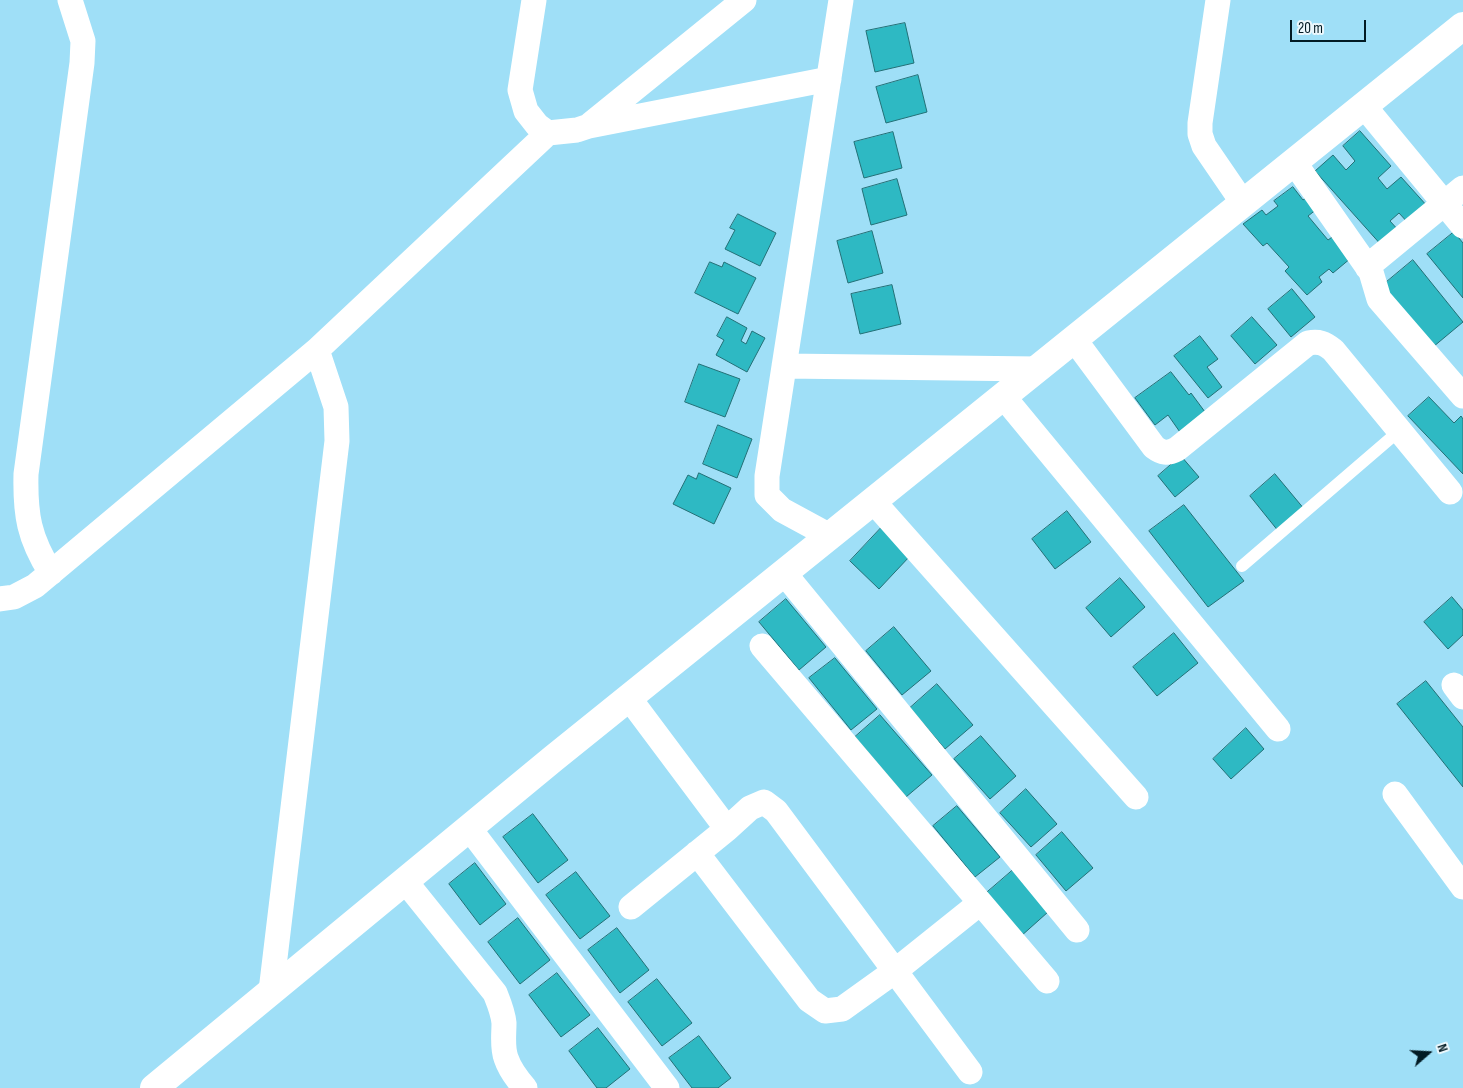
<!DOCTYPE html>
<style>
body{margin:0}
#map{position:relative;width:1463px;height:1088px;overflow:hidden;background:#9fdff7;font-family:"Sofia Sans Condensed",sans-serif}
canvas{display:block}
.north{position:absolute;left:1403px;top:1028px;width:50px;height:50px;-webkit-text-stroke:4px #ebf7fc;paint-order:stroke;rotate:71deg;font-size:14px;font-weight:700;line-height:20px;text-align:center;color:#021b24}
.north::after{content:'';display:block;margin:auto;width:18px;height:22px;background:#021b24;clip-path:polygon(50% 0,100% 100%,50% 72%,0 100%)}
.scale{position:absolute;left:1290px;top:20px;width:76px;height:22px;box-sizing:border-box;border:2px solid #021b24;border-top:0;padding-left:6px;font-size:15px;line-height:18px;white-space:nowrap;color:#021b24;-webkit-text-stroke:4px #ebf7fc;paint-order:stroke}
</style>
<div id="map">
<canvas width="1463" height="1088"></canvas>
<div class="north">N</div>
<div class="scale">20 m</div>
</div>
<script>
const c = document.querySelector('canvas').getContext('2d');
c.lineJoin = 'round';
function fill(path, color) { c.fillStyle = color; c.fill(path, 'evenodd'); }
function strokePath(path, color, width, dash) { c.strokeStyle = color; c.lineWidth = width; c.lineCap = dash ? 'butt' : 'round'; c.setLineDash(dash || []); c.stroke(path); }
const building = new Path2D(`
 M905,23l9,40 -39,9 -9,-41z
 M918,75l9,37 -41,11 -10,-36z
 M1360,131l31,35 -13,12 9,11 14,-12 27,30 -19,17 -10,-11 -9,8 10,11 -17,15 -68,-76 18,-16 13,15 9,-9 -12,-15z
 M893,132l9,36 -38,10 -10,-36z
 M897,179l10,36 -36,10 -9,-36z
 M1293,187l10,13 4,-3 10,12 -9,7 20,24 7,-5 16,23 -18,15 -4,-4 -10,8 3,5 -15,13 -22,-24 4,-4 -22,-24 -4,3 -20,-22 19,-14 4,5 12,-9 -4,-5z
 M738,214l38,19 -16,33 -35,-17 10,-19 -5,-2z
 M872,231l11,42 -35,10 -11,-42z
 M1454,232l9,11v55l-36,-44z
 M1413,260l50,62 -30,25 -50,-62z
 M710,262l12,5 2,-5 32,16 -18,36 -43,-21z
 M892,285l9,39 -41,10 -9,-40z
 M1292,289l23,28 -24,20 -23,-28z
 M727,317l20,11 -6,13 5,3 6,-13 13,7 -18,34 -31,-17 8,-15 -7,-4z
 M1252,317l25,28 -22,19 -24,-28z
 M1200,336l18,23 -11,8 15,20 -14,11 -34,-42z
 M699,364l41,15 -15,38 -40,-15z
 M1171,372l18,23 2,-2 17,23 -26,19 -14,-20 -13,10 -20,-27z
 M1429,397l25,26 7,-7 2,3v55l-55,-58z
 M718,425l34,14 -15,39 -34,-14z
 M1181,456l18,21 -24,20 -17,-21z
 M699,473l32,15 -17,36 -41,-20 15,-29 8,4z
 M1275,474l30,36 -26,22 -29,-36z
 M1184,505l60,76 -36,26 -59,-76z
 M1067,511l24,31 -36,27 -23,-30z
 M881,528l29,28 -31,33 -29,-28z
 M1120,578l25,29 -34,30 -25,-29z
 M1452,597l11,13v25l-15,14 -24,-27z
 M786,599l40,48 -27,23 -40,-48z
 M894,627l37,44 -29,24 -36,-44z
 M1174,633l24,30 -41,33 -24,-29z
 M835,658l42,51 -26,21 -42,-52z
 M1426,681l37,46v60l-66,-83z
 M937,684l36,41 -28,24 -35,-41z
 M880,715l52,60 -26,22 -51,-60z
 M1246,728l18,21 -33,30 -18,-20z
 M981,736l35,40 -26,23 -36,-40z
 M1026,789l31,35 -26,23 -31,-34z
 M957,806l43,51 -25,20 -42,-51z
 M533,814l35,46 -30,23 -35,-46z
 M1062,832l31,36 -27,23 -30,-36z
 M475,863l31,41 -26,21 -31,-41z
 M1013,870l35,42 -28,25 -36,-42z
 M576,872l34,44 -30,23 -34,-44z
 M518,918l32,42 -30,24 -32,-42z
 M617,928l32,42 -29,23 -32,-43z
 M557,973l33,42 -29,22 -32,-42z
 M657,979l35,44 -30,23 -34,-44z
 M598,1028l32,41 -24,19h-9l-28,-37z
 M699,1036l32,42 -13,10h-26l-23,-30z`);
fill(building, '#2eb9c3');
strokePath(building, '#237076', 1);
strokePath(new Path2D(`
 M1242,566l157,-135`), '#fff', 12);
strokePath(new Path2D(`
 M534,0l-14,90 6,21 11,14 11,8 29,-3 12,-4 240,-47
 M1218,0l-18,123v11l4,12 39,57
 M1364,106l99,120
 M591,124l153,-124
 M1294,162l77,110 8,27 84,97
 M1367,267l96,-79
 M1074,339l80,108c8,6 13,7 23,2l131,-106c11,-2 16,0 25,7l117,142
 M784,366l254,3
 M1003,396l275,333
 M873,501l263,296
 M830,536l-48,-26 -15,-15v-19l74,-476
 M51,573c-22,-35 -26,-58 -25,-99l56,-411 1,-22 -13,-41
 M784,573l293,357
 M0,599l14,-2 21,-11 282,-236 231,-217
 M762,646l285,335
 M1454,685l9,12
 M629,698l98,131
 M1395,794l68,93
 M469,828l198,260
 M697,853l112,147 16,11 17,-2 53,-38 85,-68
 M405,881l90,112c4,10 8,19 9,30 0,12 -2,24 2,35 4,12 11,21 19,30
 M631,907l96,-78 23,-21 14,-6 12,9 194,261
 M271,991l66,-550 -1,-34 -19,-57`), '#fff', 25);
strokePath(new Path2D(`
 M154,1088l400,-330 909,-732`), '#fff', 28);
</script>
